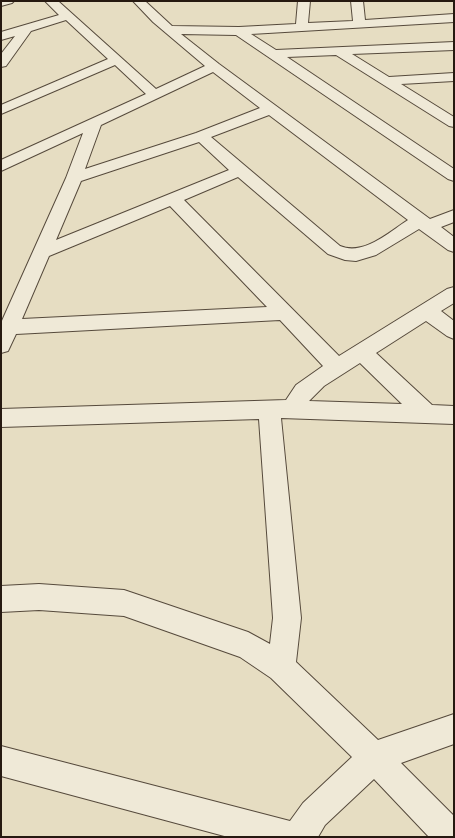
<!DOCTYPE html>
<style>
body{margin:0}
#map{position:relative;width:455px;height:838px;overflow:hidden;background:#e6ddc2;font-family:"Sorts Mill Goudy",serif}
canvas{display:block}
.frame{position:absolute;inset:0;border:2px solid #261910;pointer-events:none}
</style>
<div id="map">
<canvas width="455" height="838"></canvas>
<div class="frame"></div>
</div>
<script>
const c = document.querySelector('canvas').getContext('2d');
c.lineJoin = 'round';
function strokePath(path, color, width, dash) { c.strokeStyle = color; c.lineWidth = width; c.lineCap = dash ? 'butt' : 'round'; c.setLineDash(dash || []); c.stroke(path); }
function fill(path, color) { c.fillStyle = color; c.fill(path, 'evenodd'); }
const street = new Path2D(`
 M1,1h13l-2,2 -11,3z
 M45,1h13l98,88 49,-23 -52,-44 -20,-21h12l27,25 67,1 57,-3 2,-23h12l-2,22 45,-2 -2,-20h12l2,19 89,-6v8l-203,12 25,16 178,-8v8l-102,4 37,23 65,-4v8l-53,3 53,33v10l-5,-1 -113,-71 -49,2 167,112v12l-6,-2 -212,-144 -55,-1 38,30 211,155 24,-9v12l-13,5 13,10v15l-6,-2 -29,-21 -43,26 -20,6 -11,-1 -17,-6 -90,-77 -54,23 155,156 108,-67 7,-2v16l-13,8 13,10v18l-7,-3 -21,-15 -50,32 56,52 22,1v18l-173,-6 20,200 -5,44 82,78 76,-26v30l-53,19 53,53v21h-25l-55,-58 -49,46 -7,12h-90l-227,-61v-30l289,75 13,-18 49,-46 -81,-79 -31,-21 -116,-41 -85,-6 -38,2v-26l38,-2 85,6 124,42 22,12 3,-26 -14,-199 -258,8v-18l285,-9 10,-15 27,-19 -43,-46 -264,14 -8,17 -7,2v-30l65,-145 17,-45 -82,38v-11l145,-66 -31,-29 -114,49v-9l107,-46 -42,-39 -35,11 -25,35 -5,1v-13l14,-18 -14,4v-8l58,-17zM213,72l47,36 -64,25 -111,36 16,-44zM269,115l139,105c-19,12 -44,36 -68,26l-129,-109zM199,142l30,28 -173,70 25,-59zM170,206l97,101 -245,12 27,-63zM360,363l42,41 -93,-3 15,-15z`);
strokePath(street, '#564a3c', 2);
fill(street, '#efe9d7');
</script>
